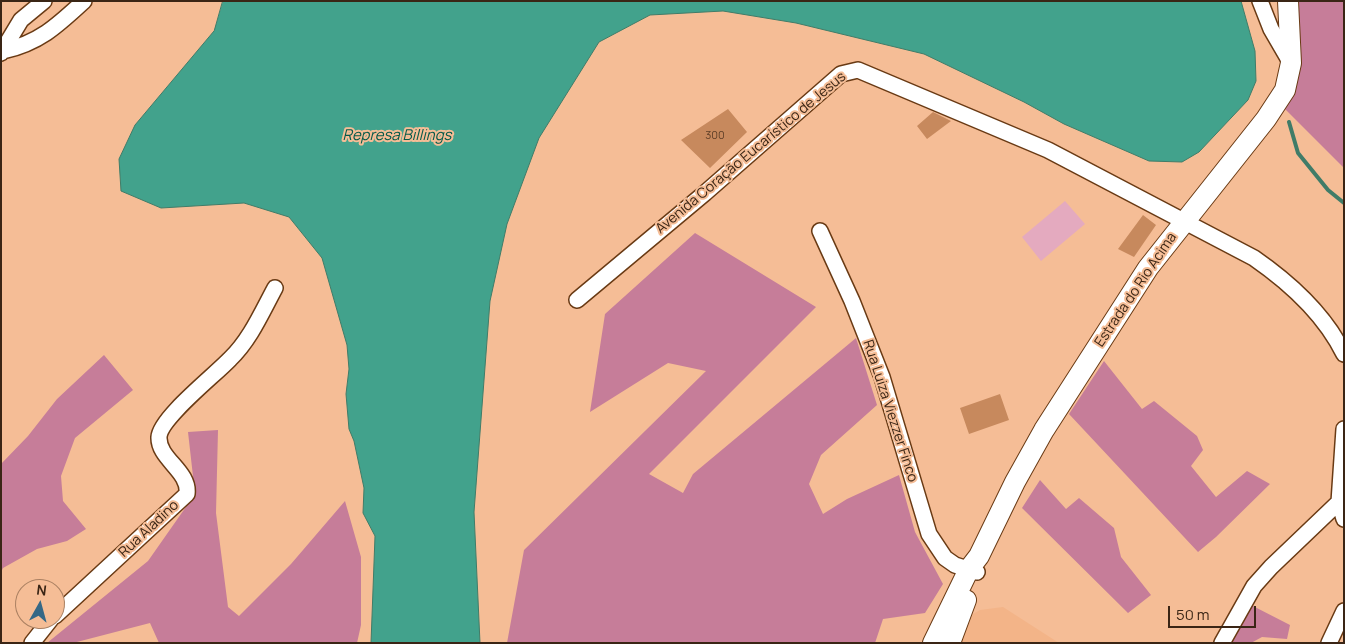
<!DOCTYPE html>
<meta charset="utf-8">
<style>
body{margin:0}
#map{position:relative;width:1345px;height:644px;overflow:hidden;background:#f5bd96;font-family:Manrope,sans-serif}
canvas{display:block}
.frame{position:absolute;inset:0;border:2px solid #3a2515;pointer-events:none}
.north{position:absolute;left:15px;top:579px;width:50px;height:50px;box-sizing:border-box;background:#f5bd96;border:1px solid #aa8062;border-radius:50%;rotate:7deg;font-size:14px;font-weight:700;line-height:20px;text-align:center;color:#3a2515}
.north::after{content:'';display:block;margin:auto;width:18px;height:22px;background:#356886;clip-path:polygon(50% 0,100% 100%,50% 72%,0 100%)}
.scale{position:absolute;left:1168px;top:606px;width:88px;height:22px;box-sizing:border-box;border:2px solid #3a2515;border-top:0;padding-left:6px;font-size:15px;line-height:18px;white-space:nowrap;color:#3a2515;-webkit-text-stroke:4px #f5bd96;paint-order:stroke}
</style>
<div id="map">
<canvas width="1345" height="644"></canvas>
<div class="frame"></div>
<div class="north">N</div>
<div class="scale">50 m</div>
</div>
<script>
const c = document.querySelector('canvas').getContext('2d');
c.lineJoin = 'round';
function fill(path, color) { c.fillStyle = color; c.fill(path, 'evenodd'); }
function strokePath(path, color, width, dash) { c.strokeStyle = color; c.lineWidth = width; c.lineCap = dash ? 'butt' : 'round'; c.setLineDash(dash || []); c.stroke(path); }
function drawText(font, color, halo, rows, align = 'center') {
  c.font = font + ' Manrope,sans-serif'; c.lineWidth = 4; c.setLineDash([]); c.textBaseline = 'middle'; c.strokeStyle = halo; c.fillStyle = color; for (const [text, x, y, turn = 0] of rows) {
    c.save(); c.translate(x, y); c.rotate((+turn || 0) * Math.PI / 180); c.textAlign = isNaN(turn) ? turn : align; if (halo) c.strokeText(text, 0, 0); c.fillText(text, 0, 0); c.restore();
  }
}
fill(new Path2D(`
 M1003,607l56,36h-99l13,-29 7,-4z`), '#f3b488');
fill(new Path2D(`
 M1065,201l20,23 -44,37 -19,-24z`), '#e4aabf');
fill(new Path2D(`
 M1298,1h46v167l-63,-63z
 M695,233l121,74 -167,167 34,19 10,-19 163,-136 21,67 -56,50 -12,29 14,30 24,-15 52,-24 16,57 28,52 -18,29 -42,6 -8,24h-368l17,-93 182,-179 -38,-8 -78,49 15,-98z
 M104,355l29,35 -58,48 -14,38 2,25 23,28 -19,12 -30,8 -34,19 -2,4v-108l27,-28 29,-37z
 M1104,361l38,48 12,-8 43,35 6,14 -12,16 25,31 31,-26 23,13 -54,53 -18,15 -129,-138z
 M218,430l-2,83 12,94 11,9 52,-52 54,-63 16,56v68l-4,18h-198l-9,-20 -77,20h-26l101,-82 47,-67 -7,-62z
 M1040,480l26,29 13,-11 35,30 7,29 30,38 -23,18 -106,-105z
 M1249,604l41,21 -3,14 -25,-2 -11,6h-19z`), '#c67d99');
const water = new Path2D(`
 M223,1h1018l14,50 1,30 -8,19 -49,52 -17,10 -33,-1 -85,-37 -40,-22 -100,-48 -128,-31 -73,-12 -73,4 -51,27 -60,96 -32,86 -17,77 -16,211 6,131h-109l4,-107 -12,-23 1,-25 -10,-47 -5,-12 -3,-35 3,-25 -2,-24 -25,-87 -33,-41 -45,-14 -83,5 -40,-17 -2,-32 16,-34 79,-94z`);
fill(water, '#42a28c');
strokePath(water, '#407c68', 1);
strokePath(new Path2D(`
 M1289,122l9,31 30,37 16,13`), '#407c68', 4);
fill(new Path2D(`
 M728,109l19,23 -37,36 -29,-28z
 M933,112l18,9 -24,18 -10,-13z
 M1143,215l13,10 -22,32 -16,-8z
 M1000,394l9,26 -40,14 -9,-26z`), '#c7895d');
const minor = new Path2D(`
 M1260,1l11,28 18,31
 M3,51c36,-8 54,-25 81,-50
 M1,53l20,-33 23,-19
 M820,231l32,70 30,76 47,157 16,24 10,7 22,7
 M577,300l128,-107 136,-119 17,-4 190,80 206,108c36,25 71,57 90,96
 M1344,429l-5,73 5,17
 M55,616l132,-122c3,-23 -29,-35 -28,-57 1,-19 56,-62 71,-78 20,-19 32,-47 45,-71
 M32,643l19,-24
 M1222,643l32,-57 17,-19 68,-65
 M1329,643l15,-32`);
const major = new Path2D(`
 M933,643l36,-74 10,-13 36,-74 29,-52 104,-162 118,-149 19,-29 6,-27 -3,-62
 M950,643l16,-43`);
strokePath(minor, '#693a14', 18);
strokePath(major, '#693a14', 22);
strokePath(minor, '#fff', 15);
strokePath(major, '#fff', 20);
drawText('11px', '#5d3e27', null, [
 ["300",715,136]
]);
drawText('14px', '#3a2515', '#f5bd96', [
 ["Avenida Coração Eucarístico de Jesus",751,153,-40],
 ["Estrada do Rio Acima",1136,290,-56],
 ["Rua Luiza Viezzer Finco",890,411,72],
 ["Rua Aladino",149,529,-43]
]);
drawText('italic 15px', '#05594a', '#f5bd96', [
 ["Represa Billings",397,136]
]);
</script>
